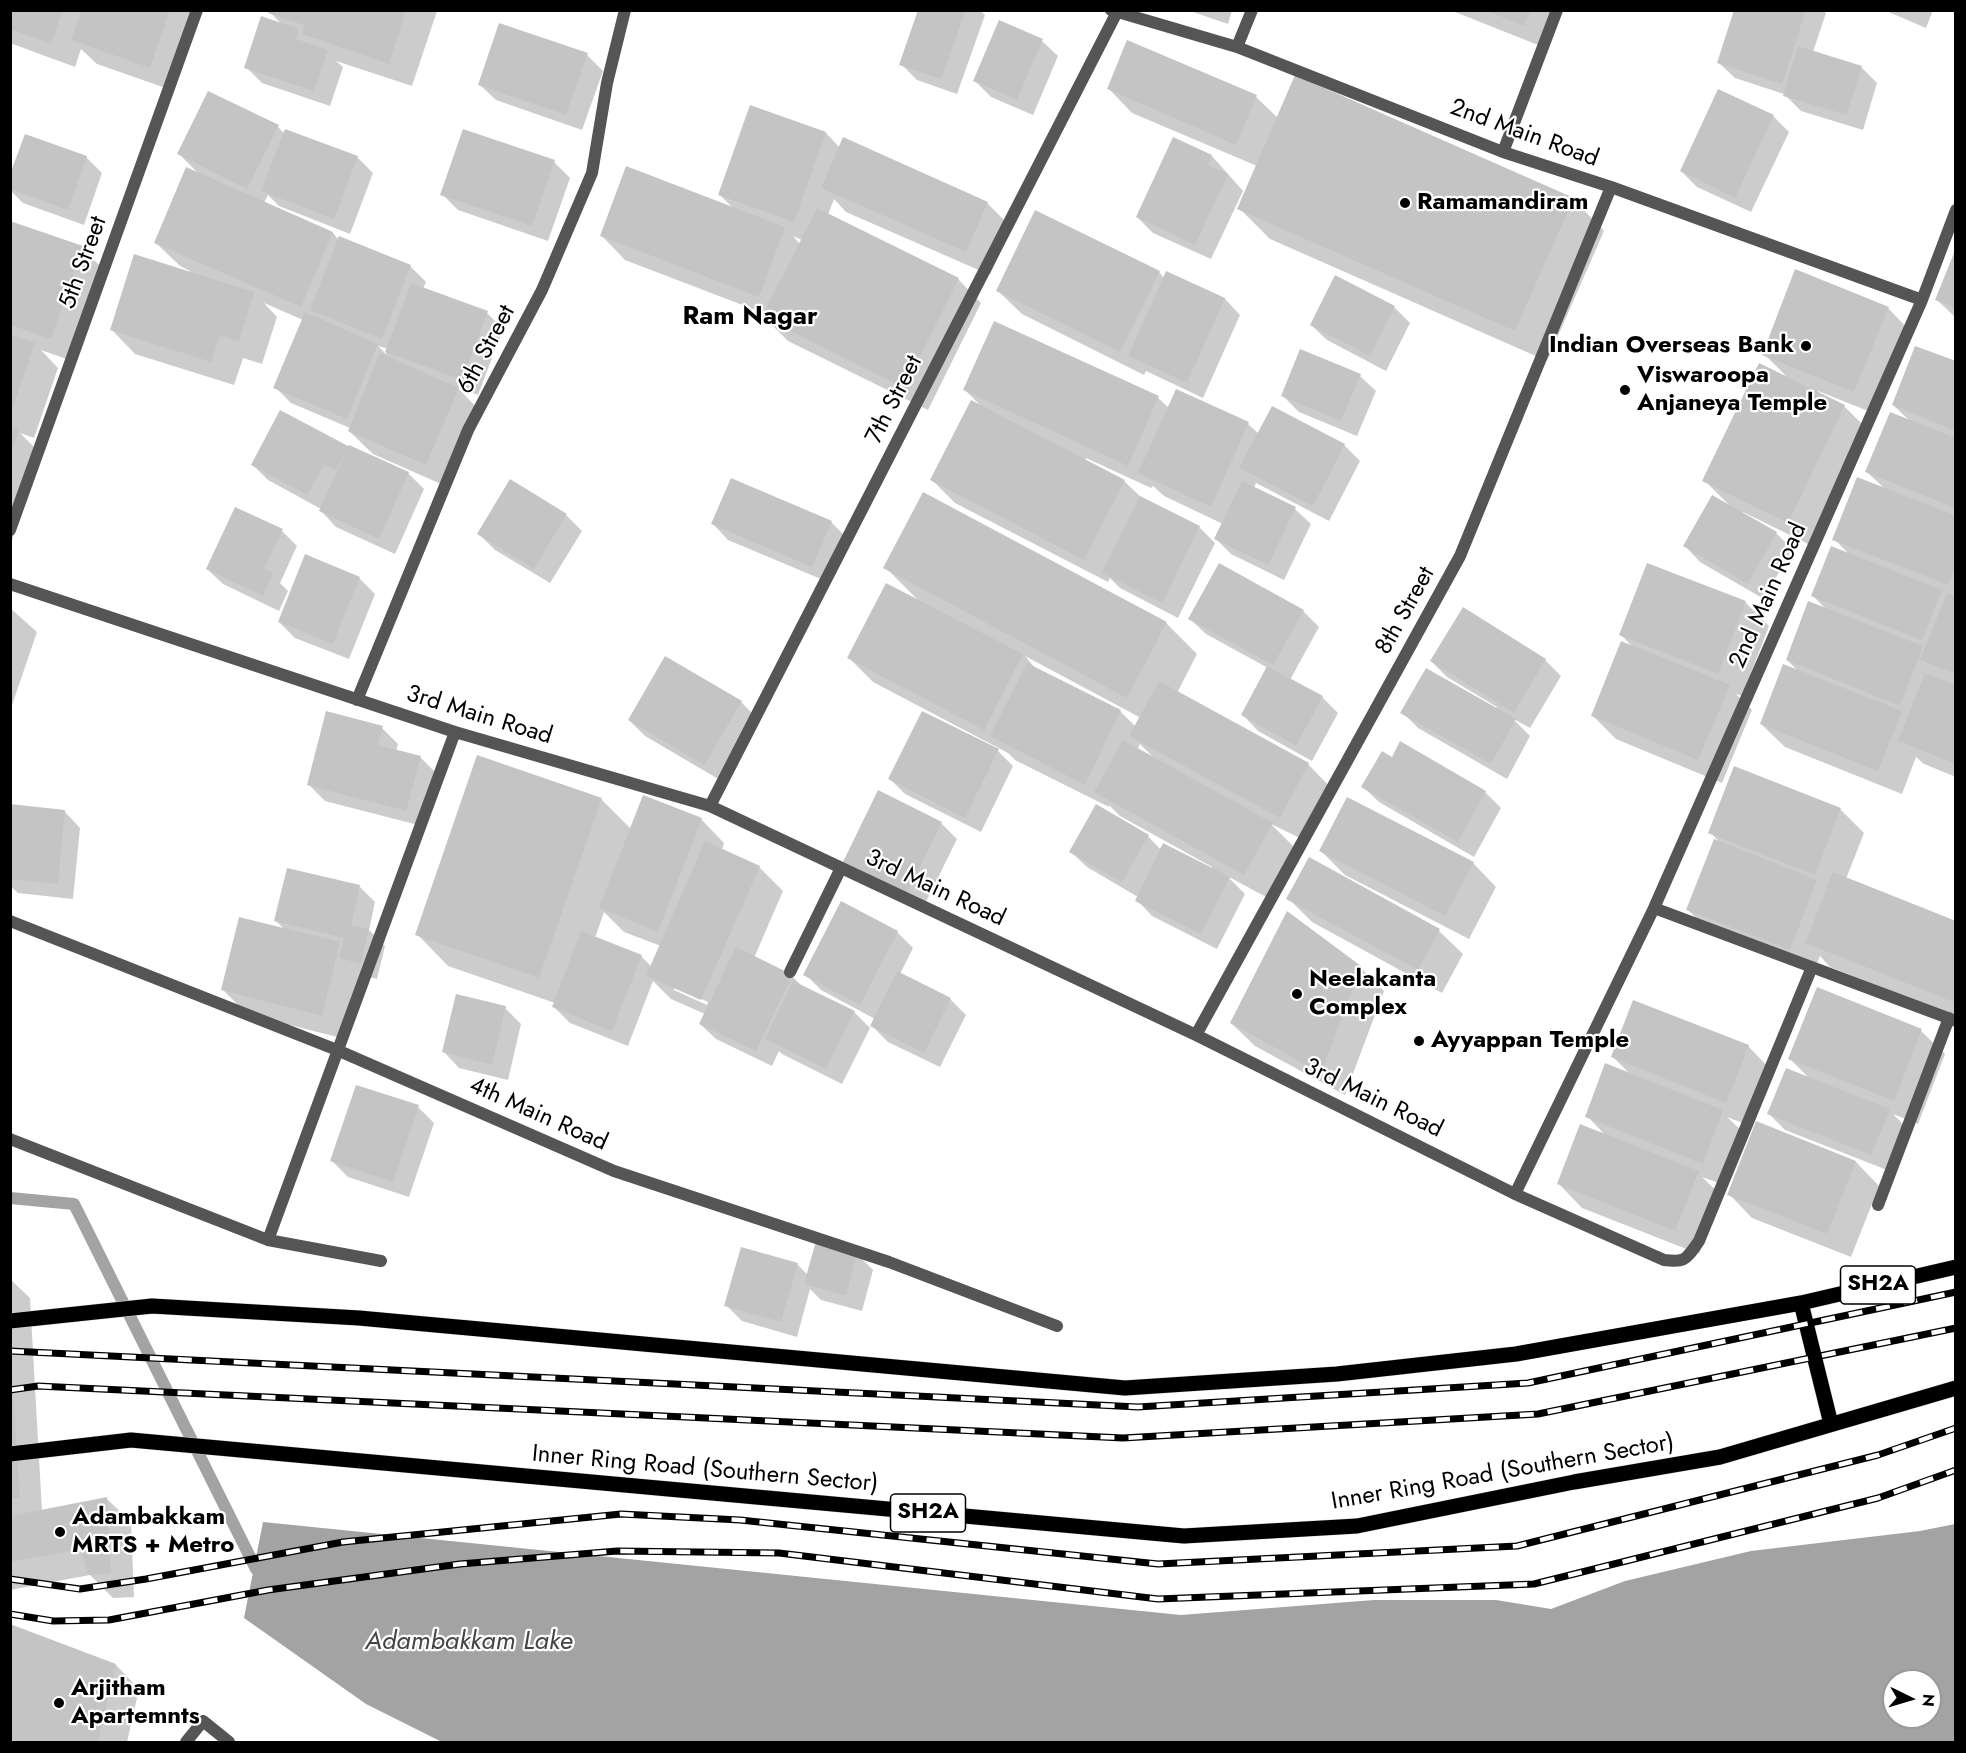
<!DOCTYPE html>
<style>
body{margin:0}
#map{position:relative;width:1966px;height:1753px;overflow:hidden;background:#fff;font-family:Jost,sans-serif}
canvas{display:block}
.frame{position:absolute;inset:0;border:12px solid #000;pointer-events:none}
.north{position:absolute;left:1882px;top:1669px;width:60px;height:60px;box-sizing:border-box;background:#fff;border:2px solid #999;border-radius:50%;rotate:95deg;font-size:16px;font-weight:700;line-height:24px;text-align:center;color:#000}
.north::after{content:'';display:block;margin:auto;width:21px;height:27px;background:#000;clip-path:polygon(50% 0,100% 100%,50% 72%,0 100%)}
</style>
<div id="map">
<canvas width="1966" height="1753"></canvas>
<div class="frame"></div>
<div class="north">N</div>
</div>
<script>
const c = document.querySelector('canvas').getContext('2d');
c.lineJoin = 'round';
function fill(path, color) { c.fillStyle = color; c.fill(path, 'evenodd'); }
function strokePath(path, color, width, dash) { c.strokeStyle = color; c.lineWidth = width; c.lineCap = dash ? 'butt' : 'round'; c.setLineDash(dash || []); c.stroke(path); }
function drawText(font, color, halo, rows, align = 'center') {
  c.font = font + ' Jost,sans-serif'; c.lineWidth = 4.5; c.setLineDash([]); c.textBaseline = 'middle'; c.strokeStyle = halo; c.fillStyle = color; for (const [text, x, y, turn = 0] of rows) {
    c.save(); c.translate(x, y); c.rotate((+turn || 0) * Math.PI / 180); c.textAlign = isNaN(turn) ? turn : align; if (halo) c.strokeText(text, 0, 0); c.fillText(text, 0, 0); c.restore();
  }
}
fill(new Path2D(`
 M263,1522l918,93 193,-15h122l55,9 74,-28 126,-30 169,-20 35,-7v218h-1513l-76,-38 -122,-86zM1894,1681h36v36h-36z`), '#a3a3a3');
fill(new Path2D(`
 M10,10h192l-28,81 -77,-27 -16,-15 -6,18 -65,-24z
 M270,10h166l1,1 -25,75 -76,-25 7,6 -13,39 -68,-23 -16,-16 36,-42 -12,-13z
 M920,10h60l5,5 -28,79 -40,-14 -16,-16z
 M1187,10h45l-4,14z
 M1450,10h113l-15,39z
 M1736,10h87l3,3 -13,39 48,15 16,16 -14,47 -62,-19 -17,-17 -49,-16 -16,-15z
 M1884,10h49l-7,18z
 M1042,41l16,15 -25,59 -42,-18 -16,-16z
 M587,55l16,16 -21,59 -86,-30 -16,-15z
 M1109,89l147,8 22,21 295,81 31,32 -57,130 -277,-122 -31,-31 18,-42 -125,-53z
 M751,107l75,26 14,15 147,55 24,24 -21,48 -144,-63 -12,-13 -6,16 130,64 23,24 -53,107 -140,-69 -24,-24 2,-3 -141,-54 -23,-24 132,-27 -14,-14zM793,236l9,4 -2,4z
 M1773,116l16,16 -38,80 -54,-25 -16,-16z
 M278,127l7,7 72,23 16,16 -23,61 -71,-28 -11,-11 -4,8 69,30 6,7 71,26 16,16 -3,7 64,24 16,16 -25,66 -21,-8 25,26 -32,75 -77,-34 -24,-23 1,-3 -59,-25 -16,-16 28,-67 -39,-17 13,14 -15,47 -19,-6 -9,27 -99,-31 -23,-24 77,-57 1,-2 -10,-5 -24,-23 43,-69 -20,-20zM378,346l10,3 -2,5z
 M1174,139l38,17 31,35 -32,68 -58,-26 -16,-16z
 M86,157l16,16 -18,52 -61,-22 -13,-13v-11z
 M554,162l16,16 -22,63 -90,-31 -16,-16z
 M10,222l72,26 24,24 -31,90 -34,-12 17,18 -24,70 -14,-5 22,22 -32,91z
 M1956,252v66l-19,-18z
 M1159,272l5,6 61,21 15,16 -37,83 -57,-27 -2,4 -122,-61 -24,-23z
 M1394,307l16,16 -24,48 -59,-31 -16,-15z
 M1888,308l23,24 -33,83 -60,-24 -1,2 27,13 24,24 -56,116 -69,-34 -1,2 34,19 16,16 -28,50 -64,-37 -15,-16 44,-41 -25,-25 83,-103 -23,-23z
 M995,323l163,75 11,10 8,-17 71,33 11,10 85,11 16,16 -31,60 -73,-38 -2,5 41,21 16,15 -27,56 -53,-26 -16,-16 8,-14 -59,-28 -11,-10 -2,2 -65,-30 -1,3 39,20 19,18 56,28 16,16 -37,75 -58,-30 -10,-10 -2,4 -153,-79 -23,-23 49,-74 -17,-17z
 M1956,363v414l-32,-13 -8,-7 -14,37 -117,-47 -24,-23 39,-51 -13,-13 40,-50 -14,-14 37,-41 -16,-16 51,-50 -18,-17 43,-51 -17,-16z
 M1360,376l16,15 -19,45 -58,-24 -16,-16z
 M349,448l59,25 16,16 -29,65 -59,-27 -15,-16v-2l-53,-29 -15,-15z
 M566,515l16,16 -32,52 -55,-33 -16,-16z
 M831,522l16,16 -19,44 -100,-42 -15,-16z
 M282,531l15,15 -17,37 8,8 -9,20 -56,-27 -16,-15z
 M885,567l281,56 31,31 -20,39 131,71 23,24 -27,52 -33,-16 24,24 -27,50 -41,-22 18,18 -28,55 -65,-33 -15,-16 1,-3 -51,-30 -16,-15 77,-16 13,14 50,19 1,-2 -92,-51 -11,-11v2l-94,-47 -7,-7 -135,-71 -24,-24 69,-58zM1025,656l116,62 -5,9 -16,-16 -84,-42zM1140,744l14,14 -17,-8z
 M359,578l16,16 -26,65 -54,-21 -16,-16z
 M1745,602l24,24 -27,70 -6,-2 16,16 -30,73 -106,-44 -24,-24 41,-68 -12,-12z
 M10,608l27,24 -27,79z
 M1464,609l81,51 16,16 -31,52 -18,-10 18,18 -23,43 -89,-51 -16,-16 93,-2 2,-3 -50,-30 -16,-16z
 M1303,611l16,16 -29,53 32,17 16,16 -26,48 -54,-30 -15,-16 25,-47 -62,-34 -16,-15z
 M741,702l16,16 -37,62 -75,-44 -16,-16z
 M382,728l16,16 -2,7 24,6 16,16 -14,53 -97,-25 -16,-16z
 M1401,744l84,48 16,16 -27,49 -95,-55 -16,-15 29,-28z
 M998,751l15,15 -32,66 -76,-38 -15,-15z
 M1735,768l106,42 23,23 -18,46 110,43v94l-126,-49 -10,-11 -7,17 -102,-40 -24,-24 34,-65 -11,-12z
 M601,799l30,30 70,-10 23,24 -2,7 37,17 24,24 -29,67 38,18 11,11 51,25 16,16 -28,56 -60,-30 -3,-3 -7,15 -56,-27 -16,-15 5,-10 -34,-15 -18,-18 -25,65 -58,-23 -16,-16 1,-4 -107,-37 -31,-32zM604,912l20,20 37,14 -9,21 -11,-11 -46,-18zM674,987l34,15 -1,3 -33,-15z
 M10,806l55,6 15,16 -7,71 -55,-6 -8,-7z
 M941,823l16,16 -35,71 -63,-31z
 M1321,851l152,12 23,24 -27,52 -124,-64z
 M1310,859l129,72 24,23 -21,39 -130,-71 -24,-24z
 M359,886l16,16 -6,28 16,16 -8,33 -16,-4 -16,64 -98,-25 -24,-24 62,-60 -9,-9z
 M897,932l16,16 -13,26 50,25 16,16 -26,52 -52,-25 -16,-16 3,-7 -54,-29 -16,-16z
 M1360,967l24,24 -39,104 -90,-49 -24,-23z
 M1817,989l104,42 24,23 -27,70 -25,-10 12,12 -18,44 -102,-40 -16,-16 40,-36 -19,-19z
 M505,1008l16,16 -13,56 -49,-12 -15,-16z
 M1748,1046l23,24 -21,56 -23,-9 19,18 -19,51 -25,-9 20,19 -23,58 -117,-46 -23,-24 47,-48 -19,-20 44,-41 -19,-19z
 M418,1107l16,16 -25,74 -61,-20 -16,-16z
 M1856,1162l23,24 -28,71 -99,-39 -23,-24z
 M857,1254l16,16 -11,41 -41,-11 -11,-11 -13,48 -55,-16 -16,-16 71,-41 11,11z
 M10,1279l20,19 12,213 65,-12 24,23 3,75 -21,1 -23,-23 -80,15z
 M10,1626l106,39 23,24 -12,53h-117z`), '#0003');
strokePath(new Path2D(`
 M10,1198l64,6 182,365 12,1`), '#a3a3a3', 12);
fill(new Path2D(`
 M10,10h53l-12,34 -41,-15z
 M82,10h88l-20,58 -79,-28z
 M269,10h137l-17,54 -87,-30 2,-9 -36,-12z
 M918,10h48l-25,69 -42,-14z
 M1485,10h46l-7,16z
 M1734,10h72l-24,74 -65,-21z
 M261,16l38,13 -3,10 32,11 -14,41 -70,-23z
 M999,20l44,19 -26,61 -44,-19z
 M499,23l89,30 -22,62 -88,-30z
 M1127,40l130,55 -21,50 -129,-56z
 M1798,46l64,20 -15,49 -64,-19z
 M1295,75l279,123 -59,133 -278,-122z
 M1718,89l56,26 -39,83 -55,-27z
 M208,91l71,34 -32,64 -70,-35z
 M750,105l76,27 -32,90 -76,-27z
 M285,129l73,27 -24,63 -73,-28z
 M463,129l92,31 -23,66 -92,-31z
 M25,134l62,22 -19,54 -58,-21v-15z
 M843,137l145,65 -22,50 -145,-64z
 M1173,137l39,18 -4,10 20,9 -33,71 -59,-28z
 M626,166l159,61 -26,70 -159,-61z
 M186,167l147,65 -32,75 -147,-64z
 M817,208l142,70 -55,110 -142,-71z
 M1035,210l125,61 -40,81 -124,-61z
 M10,221l73,25 -32,93 -41,-14z
 M339,236l72,29 -29,74 -72,-29z
 M1956,248v60l-21,-8z
 M134,254l120,38 -15,50 -19,-7 -9,27 -101,-32z
 M1795,269l94,38 -35,85 -92,-37z
 M1166,271l59,27 -38,85 -59,-27z
 M1335,275l60,31 -25,50 -60,-31z
 M411,283l77,28 -26,69 -77,-28z
 M305,312l73,32 -31,75 -74,-31z
 M994,321l165,75 -31,70 -165,-76z
 M10,334l25,9 -24,70h-1z
 M1915,346l41,15v70l-64,-26z
 M1300,349l61,25 -20,47 -60,-25z
 M380,353l79,35 -33,77 -78,-34z
 M1759,363l86,42 -57,118 -86,-42z
 M1176,389l73,33 -38,85 -73,-34z
 M971,400l154,80 -41,80 -154,-80z
 M1272,406l73,38 -32,62 -74,-38z
 M280,410l68,36 1,-1 60,27 -30,67 -60,-28 27,-59 -10,18 -12,-6 -17,31 -56,-30z
 M1890,412l66,26v70l-91,-36z
 M10,427l9,3 -8,24h-1z
 M1857,477l99,39v50l-8,19 -116,-45z
 M731,478l101,43 -20,46 -101,-43z
 M510,479l57,35 -33,55 -57,-35z
 M1242,481l54,26 -28,58 -54,-26z
 M923,492l244,130 -40,76 -244,-130z
 M1712,495l65,37 -29,52 -65,-38z
 M1140,496l60,30 -38,77 -60,-30z
 M235,507l48,22 -19,40 9,4 -10,23 -57,-27z
 M1831,546l111,44 -20,50 -111,-44z
 M305,554l55,23 -27,67 -55,-22z
 M1219,563l85,47 -31,55 -85,-46z
 M1647,563l99,38 -28,73 -99,-39z
 M886,583l137,71 -39,76 -137,-72z
 M1947,593l9,3v78l-36,-14z
 M1808,601l115,45 -23,60 -114,-46z
 M1463,607l83,52 -32,54 -84,-52z
 M1621,641l109,44 -32,75 -107,-44z
 M665,656l77,45 -38,64 -76,-45z
 M1027,663l94,47 -36,75 -95,-49z
 M1783,664l119,47 -24,60 -118,-47z
 M1267,666l56,30 -27,50 -55,-31z
 M1426,668l90,51 -25,45 -91,-51z
 M1925,673l31,12v79l-58,-23z
 M1159,681l150,82 -29,55 -151,-82z
 M326,711l57,15 -5,19 43,11 -15,55 -99,-26z
 M922,711l77,38 -34,69 -77,-39z
 M1123,740l150,83 -29,52 -150,-83z
 M1400,741l86,50 -28,51 -97,-55 21,-36 10,6z
 M477,755l125,43 -63,180 -124,-43z
 M1734,766l107,42 -26,67 -107,-42z
 M878,790l64,32 -36,73 -64,-31z
 M643,795l59,23 -44,114 -59,-24z
 M1347,797l127,65 -29,54 -126,-65z
 M10,804l55,6 -7,74 -48,-5z
 M1096,804l53,31 -27,47 -53,-30z
 M1714,839l103,41 -27,70 -104,-40z
 M705,841l55,25 -59,134 -55,-24z
 M1163,843l67,34 -29,57 -66,-33z
 M1309,857l131,72 -22,41 -132,-71z
 M287,868l73,17 -9,40 18,4 -8,35 -22,-6 5,-20 -70,-17z
 M1833,872l123,49v82l-151,-60z
 M841,901l57,30 -38,74 -57,-30z
 M1287,911l74,55 -40,107 -91,-50z
 M239,917l101,25 -18,74 -101,-26z
 M581,931l61,24 -30,76 -60,-24z
 M736,947l57,28 -37,76 -57,-27z
 M897,971l54,27 -27,55 -54,-27z
 M793,981l62,30 -29,58 -61,-30z
 M1817,987l105,42 -28,72 -106,-42z
 M456,994l50,12 -14,59 -50,-13z
 M1633,1000l116,45 -23,58 -115,-46z
 M1605,1063l118,47 -20,54 -118,-47z
 M1786,1068l104,41 -19,46 -104,-41z
 M356,1085l63,20 -26,77 -63,-21z
 M1756,1121l100,40 -29,73 -100,-39z
 M1580,1124l119,47 -24,60 -118,-47z
 M816,1241l41,12 -11,43 -42,-12z
 M741,1247l57,16 -17,59 -57,-16z
 M10,1372h2l8,126 -10,1z
 M107,1497l4,76 -23,2 -7,-26 -71,13v-46z
 M10,1624l106,40 -18,78h-88z`), '#c4c4c4');
const primary = new Path2D(`
 M1801,1303l30,121
 M10,1321l142,-15 207,12 766,70 212,-14 179,-20 285,-51 155,-36
 M10,1454l121,-14 1053,96 173,-10 217,-44 146,-25 236,-69`);
strokePath(primary, '#dbdbdb', 16);
strokePath(new Path2D(`
 M1111,10l126,37 266,105 108,35 311,113
 M1237,47l15,-37
 M1503,152l54,-142
 M10,530l187,-520
 M10,584l445,148 255,74 486,229 319,159 139,-286 268,-608 34,-90
 M357,700l111,-270 74,-140 50,-117 15,-90 18,-73
 M710,806l407,-794
 M1654,908l302,113
 M10,921l327,129 277,121 275,91 168,64
 M790,972l51,-104
 M1196,1035l264,-479 151,-369
 M10,1139l258,101 113,21
 M1515,1194l149,66c22,3 22,-1 35,-19l113,-274
 M1878,1205l71,-187
 M268,1240l187,-508
 M186,1742l17,-21 26,21`), '#555', 12);
strokePath(primary, '#000', 15);
const rail = new Path2D(`
 M10,1351l1128,56 390,-24 428,-91
 M10,1390l28,-4 1085,52 415,-24 418,-86
 M10,1579l70,10 66,-10 197,-37 278,-28 119,6 418,44 359,-18 361,-91 78,-27
 M10,1614l43,7 56,-1 159,-30 192,-26 157,-13 162,2 379,46 376,-15 344,-86 78,-28`);
strokePath(rail, '#000', 7);
strokePath(rail, '#fff', 4.5, [14]);
for (const [x, y, r, color] of [
 [1405,203,6,"#000"],
 [1806,346,6,"#000"],
 [1625,390,6,"#000"],
 [1297,994,6,"#000"],
 [1419,1041,6,"#000"],
 [60,1532,6,"#000"],
 [59,1703,6,"#000"]
]) { const dot = new Path2D(); dot.arc(x, y, r, 0, 2 * Math.PI); c.fillStyle = color; c.fill(dot); strokePath(dot, '#fff', 2); }
for (const [x, y, w] of [
 [1878,1285,75],
 [928,1513,75]
]) { const box = new Path2D(); box.roundRect(x - w / 2, y - 19, w, 38, 4.5); c.fillStyle = '#fff'; c.fill(box); strokePath(box, '#000', 1.5); }
drawText('bold 22px', '#000', null, [
 ["SH2A",1878,1285],
 ["SH2A",928,1513]
]);
drawText('24px', '#000', '#fff', [
 ["2nd Main Road",1524,134,20],
 ["5th Street",84,263,-70],
 ["6th Street",487,350,-62],
 ["7th Street",895,400,-63],
 ["2nd Main Road",1769,596,-66],
 ["8th Street",1406,611,-61],
 ["3rd Main Road",479,716,17],
 ["3rd Main Road",935,889,25],
 ["3rd Main Road",1373,1099,26],
 ["4th Main Road",538,1115,24],
 ["Inner Ring Road (Southern Sector)",705,1470,5],
 ["Inner Ring Road (Southern Sector)",1503,1473,-10]
]);
drawText('bold 24px', '#000', '#fff', [
 ["Ramamandiram",1417,203],
 ["Indian Overseas Bank",1794,346,"right"],
 ["Viswaroopa",1637,376],
 ["Anjaneya Temple",1637,404],
 ["Neelakanta",1309,980],
 ["Complex",1309,1008],
 ["Ayyappan Temple",1431,1041],
 ["Adambakkam",72,1518],
 ["MRTS + Metro",72,1546],
 ["Arjitham",71,1689],
 ["Apartemnts",71,1717]
], 'left');
drawText('bold 26px', '#000', '#fff', [
 ["Ram Nagar",750,318]
]);
drawText('italic 26px', '#444', '#fff', [
 ["Adambakkam Lake",469,1643]
]);
</script>
